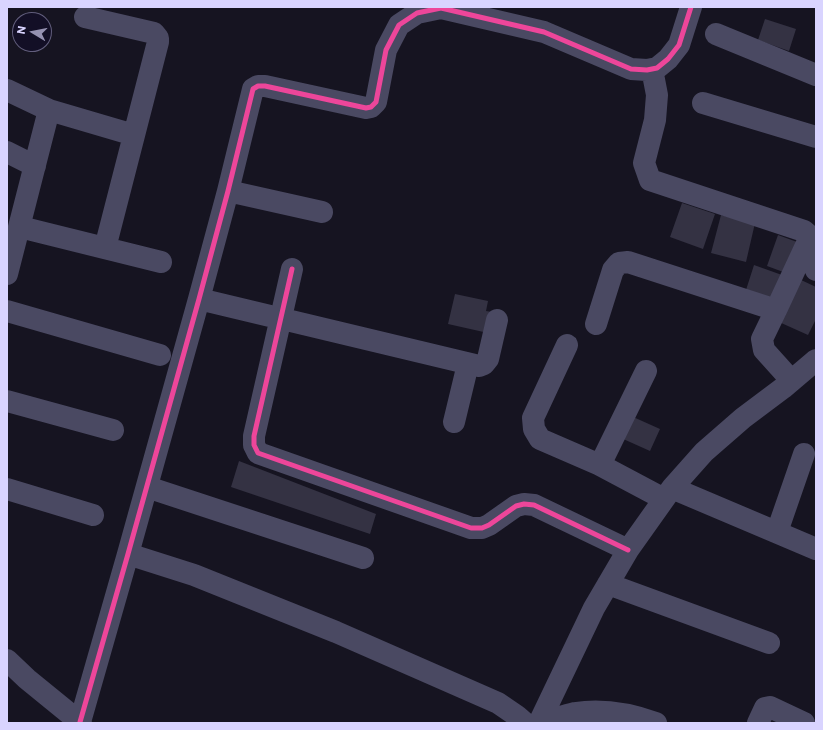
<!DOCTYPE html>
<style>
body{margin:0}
#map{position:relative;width:823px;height:730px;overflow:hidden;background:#161421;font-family:Commissioner,sans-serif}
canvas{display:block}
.frame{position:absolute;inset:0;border:8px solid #d9d4ff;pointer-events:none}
.north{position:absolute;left:12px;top:12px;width:40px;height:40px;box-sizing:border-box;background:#130f26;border:1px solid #625e7d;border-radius:50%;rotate:280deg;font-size:11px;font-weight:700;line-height:16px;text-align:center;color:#d9d4ff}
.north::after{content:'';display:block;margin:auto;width:14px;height:18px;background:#9591b1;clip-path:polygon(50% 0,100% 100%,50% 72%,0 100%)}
</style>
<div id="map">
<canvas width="823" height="730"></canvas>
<div class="frame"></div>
<div class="north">N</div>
</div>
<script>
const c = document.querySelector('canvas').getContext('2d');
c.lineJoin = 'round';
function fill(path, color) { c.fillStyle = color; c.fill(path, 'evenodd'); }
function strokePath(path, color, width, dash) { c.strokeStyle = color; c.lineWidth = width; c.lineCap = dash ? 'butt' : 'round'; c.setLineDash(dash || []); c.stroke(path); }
fill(new Path2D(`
 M765,19l31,10 -7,22 -31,-11z
 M682,203l33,11 -12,35 -33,-12z
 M721,215l34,8 -9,39 -35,-9z
 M778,235l19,7 -11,31 -19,-7z
 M754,265l28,10 -8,24 -28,-9z
 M799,279l17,8v32l-8,16 -29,-13z
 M455,294l33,7 -2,10 6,1 -4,21 -40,-9z
 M631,416l29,13 -10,22 -29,-13z
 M239,461l137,53 -6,20 -139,-47z`), '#343243');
strokePath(new Path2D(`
 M85,17l69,16 4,5v4l-53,206
 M716,34l100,41
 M652,69l5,26 -2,25 -11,43 6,17 154,51c13,10 7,14 8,27 0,4 3,9 4,12
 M7,90l42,20 -42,164
 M703,103l113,34
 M49,110l85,25
 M7,152l28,14
 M228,191l94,21
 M20,227l141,35
 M292,269l-38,167v9l4,8 213,75h11l7,-3 27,-19 8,-2 10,1 94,45
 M199,299l280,67 5,-2 4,-5 9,-39
 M776,310l34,-73
 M7,311l153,44
 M596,324l17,-54 6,-7 9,-1 148,48 -14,29 2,11 27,30
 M567,345l-34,73 1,11 6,10 60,26 64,34
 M7,401l106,29
 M454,422l14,-58
 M600,465l46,-94
 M147,487l216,71
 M672,488l144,61
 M7,489l86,26
 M777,532l27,-78
 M128,554l66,21 142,57 162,71 19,13 8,7
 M608,584l161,59
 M7,660l20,19 54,44
 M80,722l48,-168 71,-255 29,-108 25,-102 5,-3h7l101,22 5,-1 5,-5 10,-52 13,-25 18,-12 24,-5 103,24 87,37 16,1 10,-2 11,-9 11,-14 12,-38
 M539,723l55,-115 34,-58 44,-62 32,-36 39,-34 40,-30 33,-28
 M539,723c12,-3 24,-7 36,-10 26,-4 56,1 81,10
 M758,723l7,-15 5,-1 34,16`), '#4a4962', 22);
strokePath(new Path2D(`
 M292,269l-38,167v9l4,8 213,75h11l7,-3 27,-19 8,-2 10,1 94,45
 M80,722l48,-168 71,-255 29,-108 25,-102 5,-3h7l101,22 5,-1 5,-5 10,-52 13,-25 18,-12 24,-5 103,24 87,37 16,1 10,-2 11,-9 11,-14 12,-38`), '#ed469a', 5);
</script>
